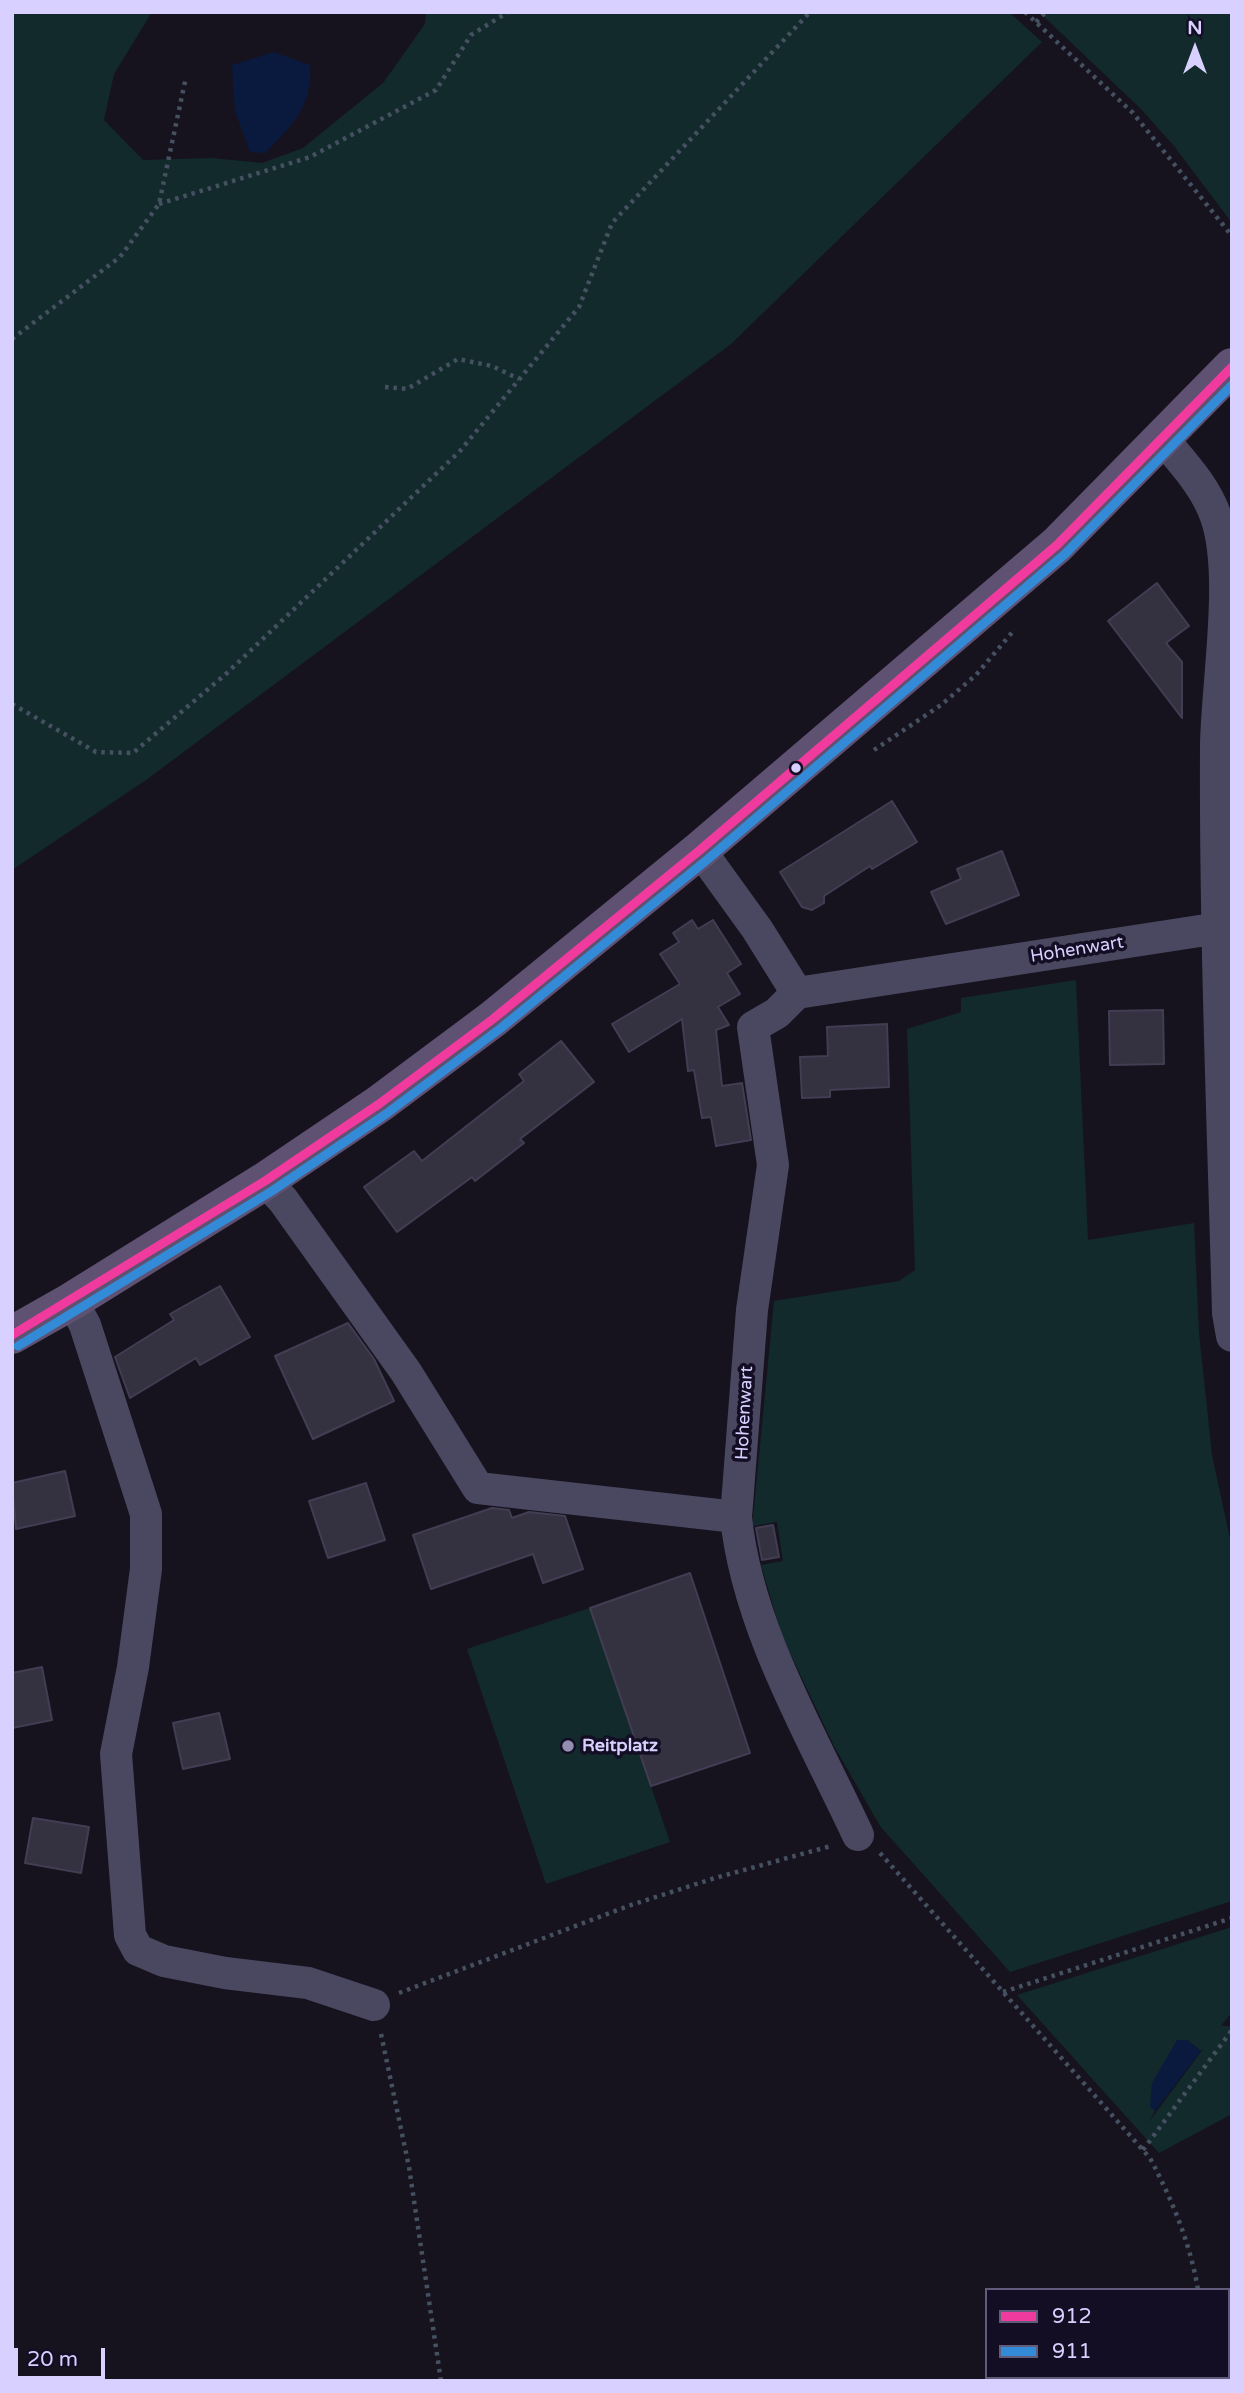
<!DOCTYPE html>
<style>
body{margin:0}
#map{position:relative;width:1244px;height:2393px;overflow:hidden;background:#16131f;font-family:"Varela Round",sans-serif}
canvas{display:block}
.frame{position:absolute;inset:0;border:14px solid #d8d1ff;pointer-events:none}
.legend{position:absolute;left:985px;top:2288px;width:245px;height:91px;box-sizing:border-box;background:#130e24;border:2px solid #625c7c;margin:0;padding:9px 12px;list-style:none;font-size:21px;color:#d8d1ff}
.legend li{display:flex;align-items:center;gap:14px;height:35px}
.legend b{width:35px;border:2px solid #625c7c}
.north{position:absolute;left:1160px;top:14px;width:70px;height:70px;-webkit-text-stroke:5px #130e24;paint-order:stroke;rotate:0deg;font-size:19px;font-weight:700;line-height:28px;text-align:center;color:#d8d1ff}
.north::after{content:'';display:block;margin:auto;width:24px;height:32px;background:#d8d1ff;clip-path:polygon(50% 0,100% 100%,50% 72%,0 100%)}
.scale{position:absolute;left:14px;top:2348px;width:91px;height:32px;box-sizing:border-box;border:4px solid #d8d1ff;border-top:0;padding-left:9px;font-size:21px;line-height:24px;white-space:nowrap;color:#d8d1ff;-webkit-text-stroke:5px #130e24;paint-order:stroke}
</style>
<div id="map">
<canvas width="1244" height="2393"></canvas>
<div class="frame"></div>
<ul class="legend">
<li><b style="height:9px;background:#f13a9d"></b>912</li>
<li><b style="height:9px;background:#338bd7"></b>911</li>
</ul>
<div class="north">N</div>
<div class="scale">20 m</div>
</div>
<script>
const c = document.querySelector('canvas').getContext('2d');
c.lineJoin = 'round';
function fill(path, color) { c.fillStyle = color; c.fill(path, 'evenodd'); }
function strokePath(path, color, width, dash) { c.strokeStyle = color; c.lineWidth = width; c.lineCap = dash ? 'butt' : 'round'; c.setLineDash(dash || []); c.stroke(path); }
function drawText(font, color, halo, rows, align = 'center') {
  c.font = font + ' "Varela Round",sans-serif'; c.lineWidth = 7; c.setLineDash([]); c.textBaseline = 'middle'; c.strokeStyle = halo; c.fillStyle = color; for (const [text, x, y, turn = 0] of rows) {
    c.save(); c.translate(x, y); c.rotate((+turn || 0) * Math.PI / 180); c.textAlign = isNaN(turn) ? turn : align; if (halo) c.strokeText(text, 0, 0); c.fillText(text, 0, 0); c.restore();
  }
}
fill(new Path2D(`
 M12,12h140l-38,62 -10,46 39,40 69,-2 50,5 41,-15 80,-65 42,-59 1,-12h583l33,30 -311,302 -585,436 -134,90z
 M1039,12h193v211l-58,-77 -33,-37z
 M1076,980l12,260 106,-17 5,110 13,122 20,93v353l-222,71 -130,-146 -46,-80 -52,-110 -21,-71 22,-4 -6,-39 -24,4v-8l21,-217 125,-20 16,-11 -8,-241 54,-17v-14z
 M590,1608l80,234 -124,42 -79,-235z
 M1232,1927v85l-11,14h11v88l-73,39 -142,-158zM1187,2040l14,11 3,-3 -56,75 7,-12 -5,-5z`), '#122a2c');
fill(new Path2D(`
 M274,52l36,13c3,40 -18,61 -45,88l-15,-1 -15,-41 -3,-46z
 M1177,2040h10l14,11 -46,60 -5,-5 2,-23z`), '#0a1a3f');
const building = new Path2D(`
 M1157,583l32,43 -23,17 16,19v56l-74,-97z
 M892,801l25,41 -45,27 -2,-3 -46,30v7l-12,7 -10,-3 -22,-35z
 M1002,851l17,44 -73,29 -15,-32 30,-13 -4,-10z
 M692,920l6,9 15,-9 28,44 -14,9 13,21 -22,13 11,18 -13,5 6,56 20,-3 9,57 -35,6 -5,-29 -9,1 -8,-48 -6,1 -6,-52 -53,33 -17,-28 68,-40 -20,-30 19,-12 -6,-9z
 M1163,1010l1,54 -54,1 -1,-54z
 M887,1024l2,63 -59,3v7l-28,1 -2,-41 28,-1 -1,-29z
 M561,1041l33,41 -74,57 4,4 -49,38 -3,-4 -75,55 -33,-45 50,-36 8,10 102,-80 -5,-7z
 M220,1286l30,51 -50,28 -4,-7 -66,40 -15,-41 59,-37 -4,-6z
 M348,1323l26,36 20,42 -81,38 -38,-83z
 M65,1471l10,45 -59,13 -4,-46z
 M366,1483l19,57 -57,18 -19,-57z
 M492,1508l17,2 3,8 17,-6 36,4 18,53 -40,14 -10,-29 -102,35 -18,-54z
 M773,1525l6,32 -17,3 -6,-32z
 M690,1573l60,180 -99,33 -61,-178z
 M42,1667l10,53 -40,8v-55z
 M219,1713l11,46 -47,10 -10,-46z
 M33,1818l56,9 -8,46 -56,-10z`);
fill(building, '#343141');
strokePath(building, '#433d53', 2);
strokePath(new Path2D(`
 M1025,12l108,101 99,123
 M1036,22l10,-10
 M159,204l151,-47 126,-67 35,-55 37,-23
 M12,339l108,-82 39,-53 27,-127
 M385,387l22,2 51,-30 34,7 27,13
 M12,704l84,48 37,1 94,-80 233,-222 119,-144 33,-84 198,-211
 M874,750l67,-45 35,-30 39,-46
 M880,1853l270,305c22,42 40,84 48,132
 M1003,1992l229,-74
 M399,1993l232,-88 84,-27 116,-32
 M381,2034l28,133 32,214
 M1143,2150l89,-120
 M1214,2377v4`), '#455160', 4.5, [3.5, 5]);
strokePath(new Path2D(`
 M1163,439c20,24 43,48 53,78 20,56 1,166 0,228 -1,189 7,378 12,568l4,23
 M700,850l57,79 40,64 -20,20 -24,14 20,138 -21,145 -16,207c11,110 76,219 122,318
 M797,993l435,-67
 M265,1181l18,19 123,172 72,116 258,29
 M72,1301l13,24 61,189v55l-13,98 -17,87 14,181 8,15 26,11 61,12 83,10 66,22`), '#4a4860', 32);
strokePath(new Path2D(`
 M12,1335l60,-34 193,-120 114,-77 114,-85 207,-169 357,-305 175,-178`), '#5f5171', 38);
strokePath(new Path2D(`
 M12,1335l253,-154 114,-77 114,-85 207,-169 357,-305 175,-178`), '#f13a9d', 9);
strokePath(new Path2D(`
 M18,1346l254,-155 114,-77 115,-86 207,-169 357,-305 167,-169`), '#338bd7', 9);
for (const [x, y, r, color] of [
 [796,768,6,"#d8d1ff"],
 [568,1746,7,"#948eb1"]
]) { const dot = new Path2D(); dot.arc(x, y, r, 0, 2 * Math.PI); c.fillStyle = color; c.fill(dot); strokePath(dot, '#130e24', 2.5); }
drawText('18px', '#d8d1ff', '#130e24', [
 ["Hohenwart",1077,950,-9],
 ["Hohenwart",745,1413,-87]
]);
drawText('bold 18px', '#d8d1ff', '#130e24', [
 ["Reitplatz",582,1746]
], 'left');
</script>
